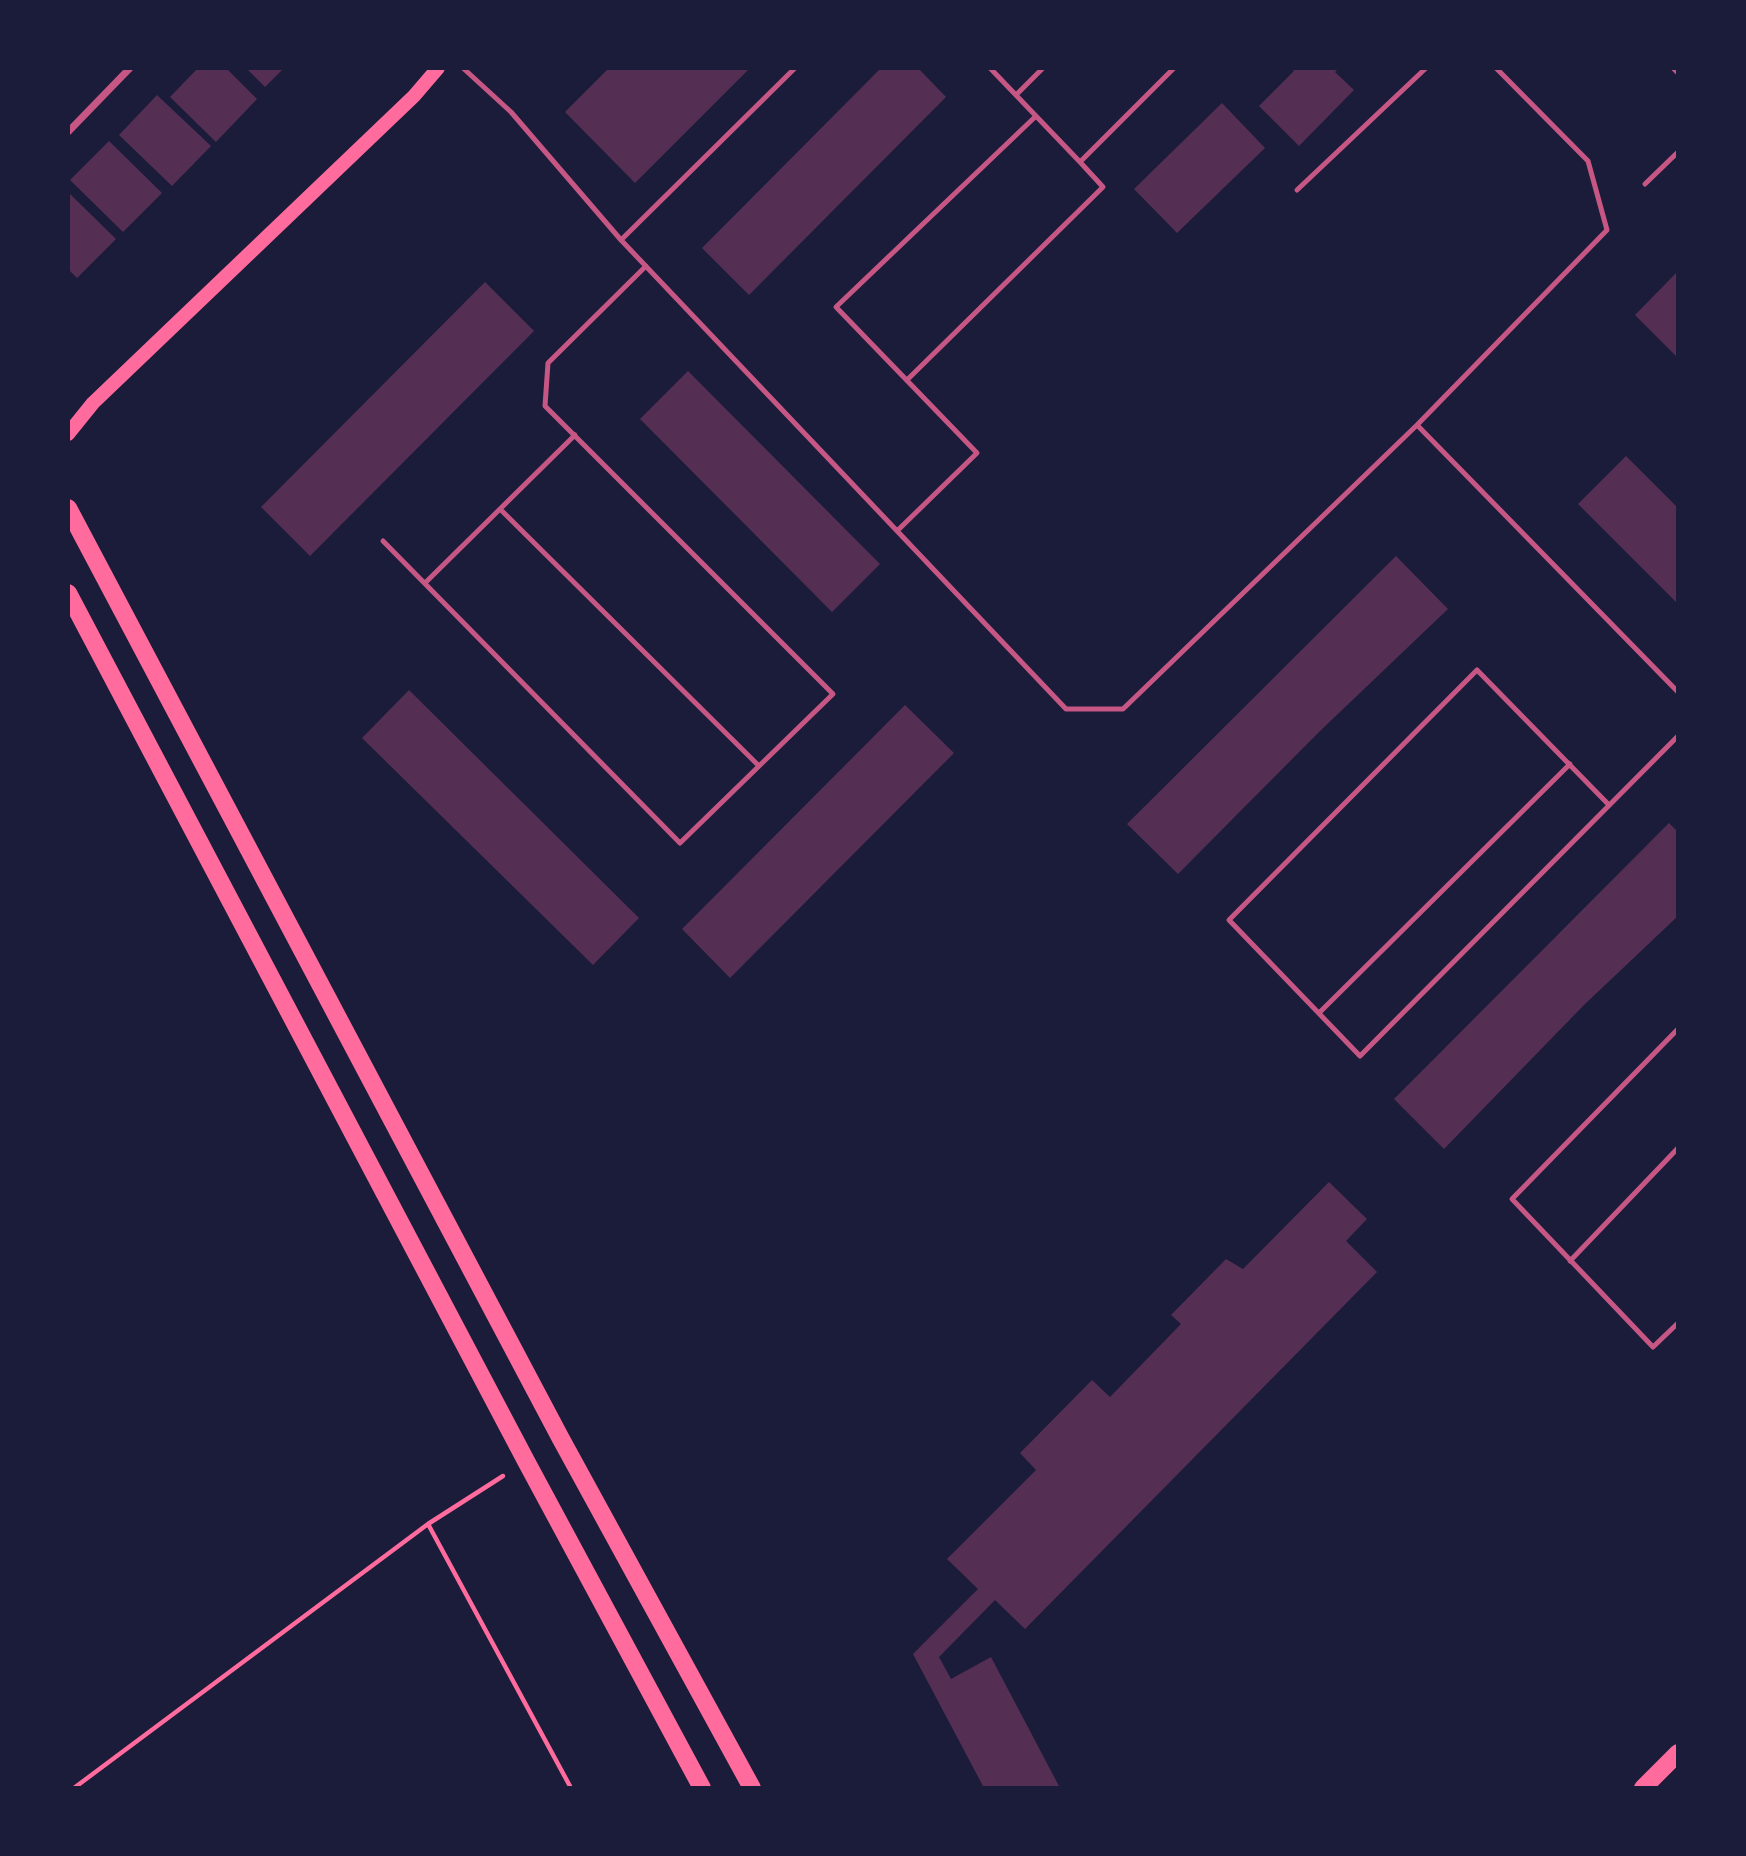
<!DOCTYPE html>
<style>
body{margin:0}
#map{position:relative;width:1746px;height:1856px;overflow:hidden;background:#1b1b3a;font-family:"Times New Roman",serif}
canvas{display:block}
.frame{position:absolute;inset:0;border:70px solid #1b1b3a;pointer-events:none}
</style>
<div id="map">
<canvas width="1746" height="1856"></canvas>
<div class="frame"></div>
</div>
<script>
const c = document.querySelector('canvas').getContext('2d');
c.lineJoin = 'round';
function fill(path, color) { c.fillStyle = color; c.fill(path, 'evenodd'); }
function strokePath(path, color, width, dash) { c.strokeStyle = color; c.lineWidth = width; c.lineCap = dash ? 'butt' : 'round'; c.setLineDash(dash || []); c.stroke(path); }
fill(new Path2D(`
 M198,68h28l31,31 -41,43 -46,-45z
 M246,68h38l-19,19z
 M609,68h141l-115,115 -70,-71z
 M881,68h37l28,29 -197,198 -47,-47z
 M1291,68h48l-4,4 19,18 -55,56 -40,-40 35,-35z
 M157,95l54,51 -39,40 -53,-51z
 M1222,103l43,45 -88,85 -43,-44z
 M109,141l53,52 -39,39 -53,-52z
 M68,192l48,47 -39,39 -9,-9z
 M1678,271v87l-43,-43z
 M485,282l49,49 -224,225 -49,-49z
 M688,371l192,193 -48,48 -192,-193z
 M1626,456l52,52v96l-100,-100z
 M1396,556l52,53 -129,123 -141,142 -51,-50z
 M409,690l230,228 -46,47 -231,-227z
 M905,705l49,48 -224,225 -48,-49z
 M1669,823l9,9v84l-94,89 -140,144 -50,-50z
 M1329,1182l38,37 -21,22 31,31 -352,357 -30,-29 -56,57 12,22 40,-22 69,131h-76l-71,-134 65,-65 -31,-30 89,-89 -16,-17 72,-73 18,17 71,-73 -10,-9 55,-56 17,10z`), '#542f53');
strokePath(new Path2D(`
 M428,1524l143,264
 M74,1788l354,-264 75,-48`), '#ff6b9d', 4.5);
strokePath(new Path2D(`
 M463,68l48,44 110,128 445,469h57l294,-284
 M990,68l90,94 94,-94
 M1496,68l92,93 19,69 -190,195 261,267
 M1673,68l5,5
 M1016,95l27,-27
 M1645,184l33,-32
 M1297,190l129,-122
 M621,240l174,-172
 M908,379l195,-192 -23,-25
 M500,509l259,257
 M897,531l80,-78 -141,-146 200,-191
 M383,541l297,302 153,-149 -288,-288 3,-43 98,-97
 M425,583l150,-148
 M1609,805l-132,-135 -248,250 131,136 318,-320
 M1319,1013l251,-249
 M1678,1029l-166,170 141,148 25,-24
 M1570,1261l108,-113`), '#c65784', 5);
strokePath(new Path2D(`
 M68,132l62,-64`), '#c65784', 7);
strokePath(new Path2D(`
 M68,434l25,-31 321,-307 24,-28`), '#ff6b9d', 14);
strokePath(new Path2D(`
 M68,508l493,931 191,349
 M68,593l458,868 176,327
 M1643,1788l35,-35`), '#ff6b9d', 18);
</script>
